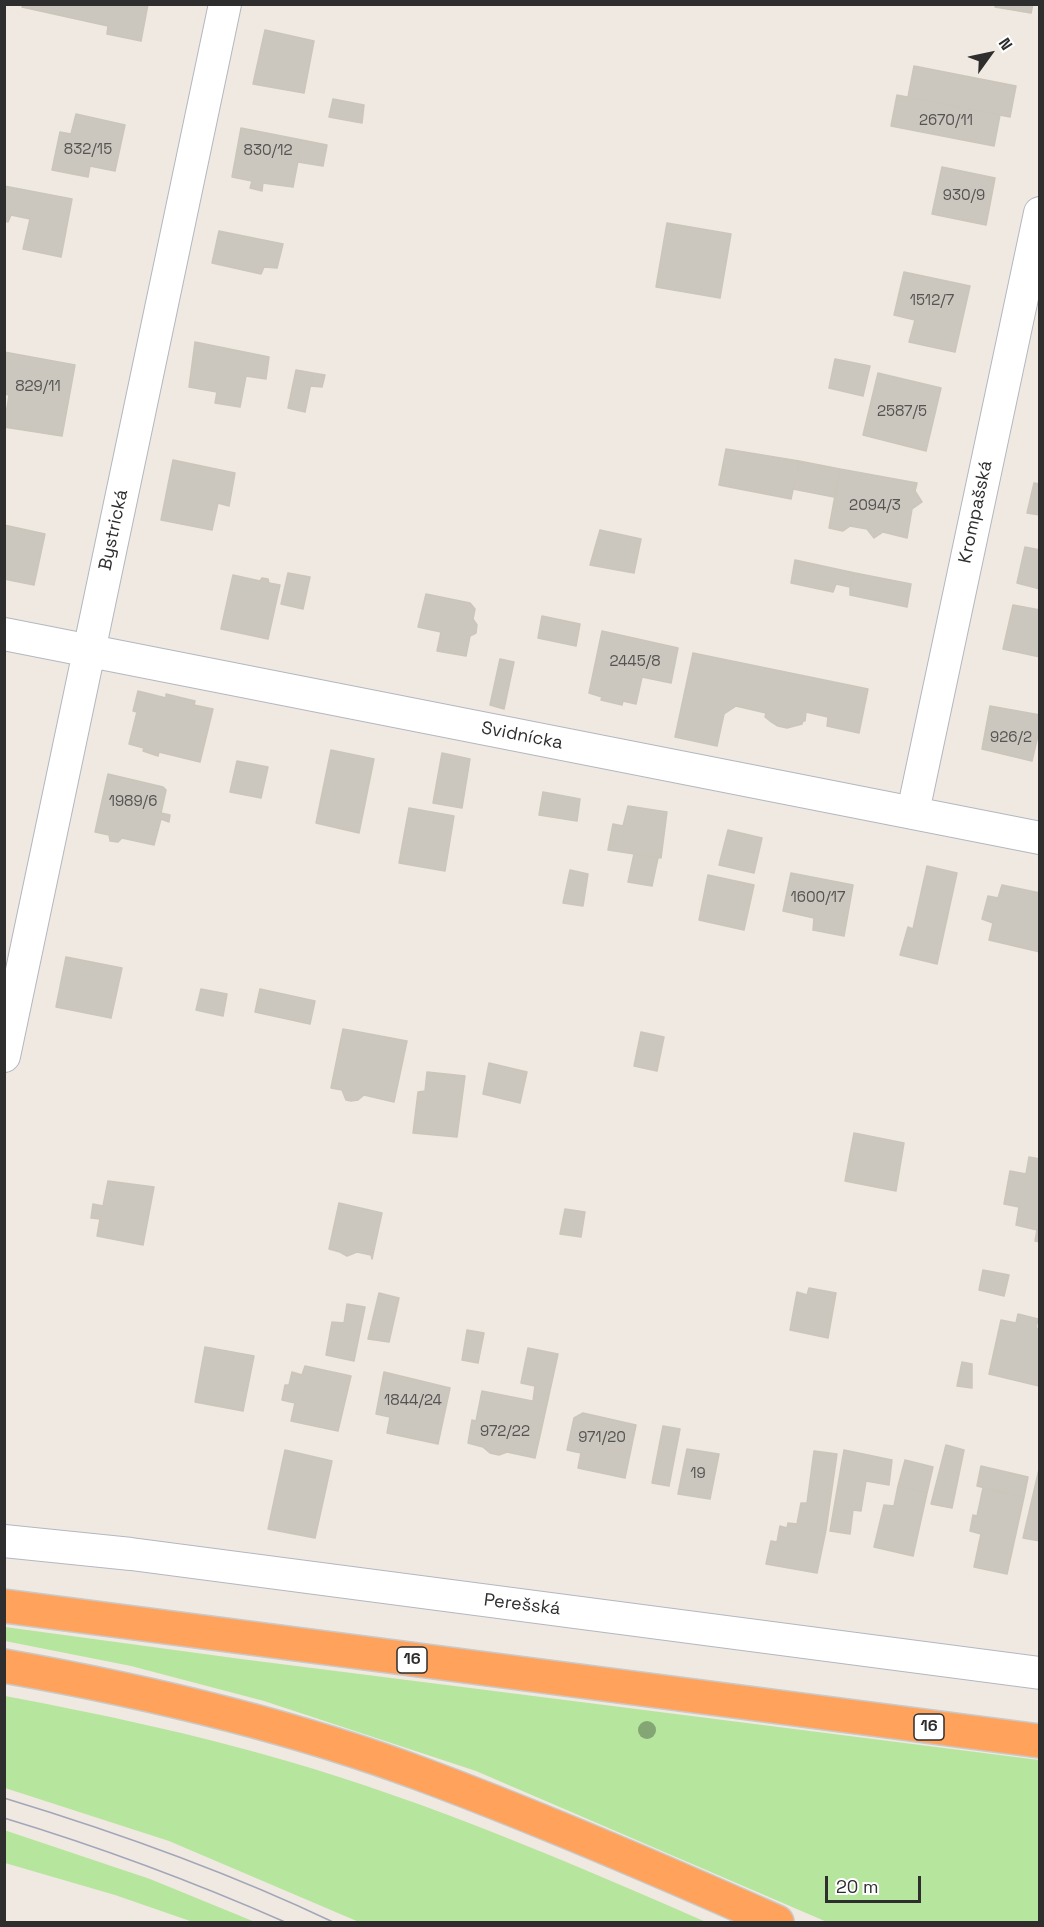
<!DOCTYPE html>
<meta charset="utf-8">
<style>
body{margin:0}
#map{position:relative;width:1044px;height:1927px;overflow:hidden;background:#efe9e1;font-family:"Space Grotesk",sans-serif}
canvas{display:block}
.frame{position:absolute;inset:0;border:6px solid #2e2e2e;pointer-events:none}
.north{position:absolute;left:960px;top:24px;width:60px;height:60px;-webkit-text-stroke:4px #fff;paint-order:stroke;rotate:57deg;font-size:16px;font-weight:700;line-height:24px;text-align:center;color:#2e2e2e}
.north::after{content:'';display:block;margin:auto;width:21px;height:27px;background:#2e2e2e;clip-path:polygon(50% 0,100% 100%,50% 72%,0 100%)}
.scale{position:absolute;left:825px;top:1876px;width:96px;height:27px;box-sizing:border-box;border:3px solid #2e2e2e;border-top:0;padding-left:8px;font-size:18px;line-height:21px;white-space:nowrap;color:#2e2e2e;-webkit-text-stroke:4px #fff;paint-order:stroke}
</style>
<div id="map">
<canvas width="1044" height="1927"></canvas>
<div class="frame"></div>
<div class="north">N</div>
<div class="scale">20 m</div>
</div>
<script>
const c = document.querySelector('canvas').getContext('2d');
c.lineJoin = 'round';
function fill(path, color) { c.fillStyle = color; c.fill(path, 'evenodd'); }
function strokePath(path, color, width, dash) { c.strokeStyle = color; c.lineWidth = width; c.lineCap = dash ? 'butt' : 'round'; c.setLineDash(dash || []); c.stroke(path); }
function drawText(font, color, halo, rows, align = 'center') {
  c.font = font + ' "Space Grotesk",sans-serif'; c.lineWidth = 5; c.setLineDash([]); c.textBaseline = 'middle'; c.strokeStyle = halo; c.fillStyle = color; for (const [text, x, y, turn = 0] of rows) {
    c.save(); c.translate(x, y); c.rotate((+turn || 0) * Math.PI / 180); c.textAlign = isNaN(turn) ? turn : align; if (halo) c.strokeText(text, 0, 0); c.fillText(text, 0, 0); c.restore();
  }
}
fill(new Path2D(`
 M5,1627l236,32 798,101v162h-212l-351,-151 -212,-70 -133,-35 -126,-25z
 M5,1696c95,18 190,38 282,65 144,42 282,101 419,161h-347l-190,-81 -164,-53z
 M4,1830l146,49 105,43h-62l-78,-27 -110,-32z`), '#b6e59e');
const building = new Path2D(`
 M23,4h125l-7,37 -34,-7 1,-8 -86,-19z
 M996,4h37l-2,9 -36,-6z
 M265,30l49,11 -10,52 -51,-9z
 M914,66l102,20 -6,31 -102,-20z
 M897,95l103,20 -6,31 -103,-20z
 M333,99l31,6 -2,18 -33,-6z
 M76,114l49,11 -10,46 -25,-5 -2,11 -36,-7 8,-38 11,2z
 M241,128l61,12 -9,47 -30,-4 -1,8 -12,-3 2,-7 -20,-4z
 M302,140l25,5 -4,21 -25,-4z
 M942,167l53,11 -9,47 -54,-11z
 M4,186l68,13 -11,58 -38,-8 7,-30 -19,-4 -3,7 -4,-1z
 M667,223l64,11 -11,64 -64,-11z
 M219,231l64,13 -6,24 -13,-1 -3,7 -49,-11z
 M904,272l66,14 -15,66 -46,-10 6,-22 -21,-5z
 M195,342l74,15 -3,22 -20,-3 -6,31 -25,-4 2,-11 -28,-5z
 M4,352l71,13 -13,71 -58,-9 5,-32 -5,-1z
 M835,359l35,7 -7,30 -34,-8z
 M296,370l17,3 -8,39 -17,-4z
 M313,373l12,2 -3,12 -11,-1z
 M878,373l63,15 -15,63 -63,-16z
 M726,449l73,12 -8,38 -72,-14z
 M173,460l62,13 -6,33 -11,-3 -6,27 -51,-10z
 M799,461l41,8 -6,28 -41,-8z
 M840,469l77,14 -2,8 7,11 -10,7 -5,29 -24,-6 -9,6 -7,-9 -17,-3 -7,5 -14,-3z
 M1034,483l6,1v31l-13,-2z
 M4,525l41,9 -11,51 -30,-6z
 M600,530l41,9 -7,34 -44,-8z
 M1025,547l15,3v39l-23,-6z
 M795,560l60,13 -5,14 -14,-3 -3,8 -42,-9z
 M288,573l22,4 -7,32 -22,-5z
 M855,573l56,11 -4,23 -57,-12v-8z
 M233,575l27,6 2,-3 6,1 1,4 11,2 -12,54 -47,-10z
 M426,594l44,9 5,6 -2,10 4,6 -1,8 -6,3 -4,20 -29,-5 4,-19 -23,-5z
 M1013,605l27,5v47l-37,-8z
 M542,616l38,8 -4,22 -38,-8z
 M602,631l76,17 -7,35 -29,-6 -6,27 -13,-3 -1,4 -21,-5 1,-3 -13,-4z
 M693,653l175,36 -9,44 -32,-7 1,-9 -22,-5 -1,9h-2l-1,3 -15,4 -9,-2 -8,-5 -5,-4 1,-4 -30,-7 -12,8 -7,32 -42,-9z
 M500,659l14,3 -10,47 -14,-4z
 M138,691l28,7v-4l29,7 -1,4 19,4 -13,53 -41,-10 -1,4 -15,-5 1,-3 -15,-4 8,-32 -4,-1z
 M990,706l50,9v12l-8,34 -50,-12z
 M331,750l43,9 -15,74 -43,-10z
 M442,753l28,6 -8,49 -29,-5z
 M237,761l31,6 -7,31 -31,-6z
 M108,774l55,13 3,3 -5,23 9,2 -1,7 -8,-3 -7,26 -32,-7 -4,4 -8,-1 -1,-6 -14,-3z
 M543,792l37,7 -3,22 -38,-6z
 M628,806l39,6 -6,46 -53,-8 5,-26 10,2z
 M409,808l45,8 -9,55 -46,-8z
 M728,830l34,8 -8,35 -35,-8z
 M634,854l24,4 -6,28 -24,-4z
 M927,866l30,7 -20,91 -37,-9 8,-28 5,2z
 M570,870l18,4 -5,32 -20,-3z
 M791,873l62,12 -9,51 -31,-6 1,-12 -31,-7z
 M708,875l46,10 -10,45 -45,-10z
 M1002,885l38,8v59l-51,-12 4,-17 -11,-4 6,-23 10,2z
 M66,957l56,11 -11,50 -55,-11z
 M201,989l26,5 -4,22 -27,-6z
 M260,989l55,12 -5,23 -55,-12z
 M343,1029l64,12 -13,61 -30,-7 -6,5 -7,1 -5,-1 -4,-10 -11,-2z
 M641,1032l23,5 -7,34 -23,-5z
 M489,1063l38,9 -7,31 -37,-9z
 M427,1072l38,4 -8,61 -44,-4 5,-41 7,-1z
 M854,1133l50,10 -8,48 -51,-10z
 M1029,1157l11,2v83l-5,-1 2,-11 -21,-5 3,-18 -15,-3 6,-33 16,3z
 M108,1181l46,6 -11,58 -46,-9 3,-17 -9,-1 2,-14 10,2z
 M339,1203l43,10 -10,46 -1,-4 -14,-3 -10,4 -7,-4 -11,-3z
 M565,1209l20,3 -4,25 -21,-3z
 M983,1270l26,5 -5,21 -25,-6z
 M809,1288l27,5 -8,45 -38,-8 7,-38 10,3z
 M379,1293l20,5 -10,44 -21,-3z
 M347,1304l18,3 -11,54 -28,-6 6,-33 12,1z
 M1018,1314l20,5 -2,9 4,1 -1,57 -50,-12 12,-54 15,3z
 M467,1330l17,3 -6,30 -16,-3z
 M205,1347l49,9 -11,55 -48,-9z
 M528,1348l30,6 -11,50 -14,-3 2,-15 -14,-3z
 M962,1362l10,2v24l-15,-2z
 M305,1366l46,10 -13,55 -47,-10 4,-18 -13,-3 3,-15h4l3,-13 10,3z
 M384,1372l66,16 -12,56 -51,-11 3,-16 -14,-3z
 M482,1391l65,13 -12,54 -28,-6 -8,3 -9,-2 -7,-6 -15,-4 4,-23 4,1z
 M583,1413l53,12 -11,53 -47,-10 3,-15 -14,-3 7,-32z
 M663,1426l17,3 -11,57 -17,-3z
 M946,1445l18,5 -12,58 -21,-4z
 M687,1449l32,5 -9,45 -32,-5z
 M285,1450l47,11 -17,77 -47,-9z
 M844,1450l48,10 -3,25 -23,-4 -5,30 -8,-1 -3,24 -20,-3z
 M814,1451l23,3 -11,76 -9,43 -51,-9 5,-23 6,1 3,-16 7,2 1,-5 9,1 4,-21h6z
 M905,1460l28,7 -6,26 -29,-7z
 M1040,1465v76l-17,-3z
 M981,1466l47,11 -4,20 -47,-11z
 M898,1486l29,7 -14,63 -39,-9 10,-42 10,1z
 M983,1488l41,9 -17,77 -33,-7 7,-33 -11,-3 3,-16 4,1z`);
fill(building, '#cbc7bf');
strokePath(building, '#cbc5ba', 1.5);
const street = new Path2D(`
 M4,634l1036,204
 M913,812l127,-599
 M4,1056l221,-1052
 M4,1541l127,13 909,119`);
const highway = new Path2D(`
 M4,1606l1036,135
 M4,1666c141,25 283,58 417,108 121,45 239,96 356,148`);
strokePath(street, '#b4b7c1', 34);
strokePath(highway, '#c9c9c9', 36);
strokePath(street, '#fff', 32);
strokePath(highway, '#ffa35c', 33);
strokePath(new Path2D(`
 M4,1798c112,34 224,74 329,124
 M4,1818c96,29 190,64 281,104`), '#a3a6b8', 1.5);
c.fillStyle = '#84a574';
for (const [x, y] of [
 [647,1730]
]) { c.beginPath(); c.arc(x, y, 9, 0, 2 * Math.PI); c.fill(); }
drawText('15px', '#555452', null, [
 ["2670/11",946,121],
 ["832/15",88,150],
 ["830/12",268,151],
 ["930/9",964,196],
 ["1512/7",932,301],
 ["829/11",38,387],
 ["2587/5",902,412],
 ["2094/3",875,506],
 ["2445/8",635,662],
 ["926/2",1011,738],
 ["1989/6",133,802],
 ["1600/17",818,898],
 ["1844/24",413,1401],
 ["972/22",505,1432],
 ["971/20",602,1438],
 ["19",698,1474]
]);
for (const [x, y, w] of [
 [412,1660,30],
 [929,1727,30]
]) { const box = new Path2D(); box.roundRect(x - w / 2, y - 13, w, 26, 4.5); c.fillStyle = '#fff'; c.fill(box); strokePath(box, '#2e2e2e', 1.5); }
drawText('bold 16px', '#2e2e2e', null, [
 ["16",412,1660],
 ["16",929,1727]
]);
drawText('18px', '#2e2e2e', '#fff', [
 ["Krompašská",976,512,-78],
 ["Bystrická",114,530,-78],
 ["Svidnícka",522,736,11],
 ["Perešská",522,1605,7]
]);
</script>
